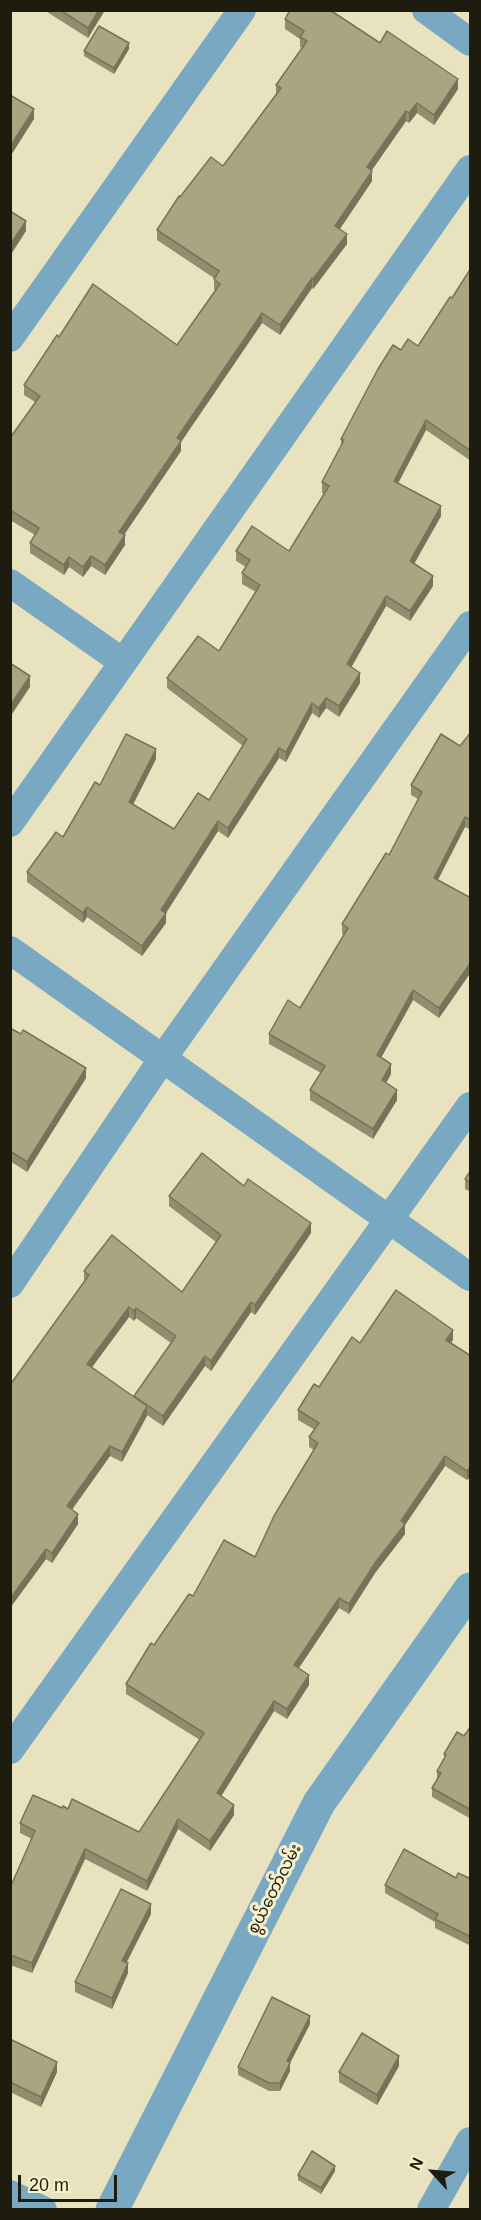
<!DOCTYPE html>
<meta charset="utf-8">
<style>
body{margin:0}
#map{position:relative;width:481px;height:2220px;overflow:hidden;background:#e8e3be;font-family:Helvetica,sans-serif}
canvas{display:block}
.frame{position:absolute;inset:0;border:12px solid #1e1c0f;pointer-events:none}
.north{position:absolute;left:403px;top:2142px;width:60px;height:60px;-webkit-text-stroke:4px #f5f0cb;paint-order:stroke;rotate:296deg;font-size:16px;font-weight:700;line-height:24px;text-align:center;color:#1e1c0f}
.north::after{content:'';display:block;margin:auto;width:21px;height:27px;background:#1e1c0f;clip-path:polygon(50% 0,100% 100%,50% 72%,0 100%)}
.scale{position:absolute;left:18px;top:2175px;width:99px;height:27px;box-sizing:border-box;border:3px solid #1e1c0f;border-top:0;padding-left:8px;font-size:18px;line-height:21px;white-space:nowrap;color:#1e1c0f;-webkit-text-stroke:4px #f5f0cb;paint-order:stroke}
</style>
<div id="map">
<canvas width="481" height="2220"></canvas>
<div class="frame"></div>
<div class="north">N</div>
<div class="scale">20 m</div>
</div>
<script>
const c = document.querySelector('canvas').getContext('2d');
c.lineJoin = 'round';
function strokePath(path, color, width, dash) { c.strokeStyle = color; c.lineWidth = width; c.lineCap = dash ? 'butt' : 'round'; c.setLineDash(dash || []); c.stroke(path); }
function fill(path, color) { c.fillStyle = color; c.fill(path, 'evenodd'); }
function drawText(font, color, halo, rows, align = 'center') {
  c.font = font + ' Helvetica,"Noto Sans Myanmar",sans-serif'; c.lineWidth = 6; c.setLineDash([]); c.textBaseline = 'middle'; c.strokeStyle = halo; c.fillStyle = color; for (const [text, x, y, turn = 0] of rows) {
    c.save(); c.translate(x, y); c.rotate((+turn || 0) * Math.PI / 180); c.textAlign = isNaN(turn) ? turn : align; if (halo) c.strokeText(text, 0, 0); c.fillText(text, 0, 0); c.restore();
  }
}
strokePath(new Path2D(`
 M426,10l44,32
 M10,338l232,-328
 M10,583l113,79
 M10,823l460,-654
 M10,950l460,327
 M10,1284l153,-226 307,-433
 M10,1750l460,-644
 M10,2194l33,16
 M431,2210l39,-69`), '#79a9c2', 28);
strokePath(new Path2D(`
 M112,2210l207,-407 151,-214`), '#79a9c2', 33);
fill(new Path2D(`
 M44,10h61l-17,28z
 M285,19l95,24 78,46 -24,36 -17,-12 -8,10 -3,-2 -34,49v11l-32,48 7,15 -34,45 -1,-1 -32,47 -18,-12 -81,119v9l-57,84 1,10 -20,30 -14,-9 -8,11 -14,-10 -5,8 -34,-22v-10l5,-8 -25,-15v-82l25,-36 -11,-7v-10l35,-48 118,8 38,-55 -1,-1v-11l-57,-38v-10l23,-33 43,-31 53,-72v-9l26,-37 -2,-1v-8l-15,-10z
 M129,49l-15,25 -30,-18v-5z
 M471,268v193l-45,-31 -28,53 43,33 -27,48 19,22 -23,35 -24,-15 -35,61 9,16 -21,34 -13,-9 -7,10 -7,-5 -26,49 -7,-4 -51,80 -10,-7 -52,82v10l-24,33 -55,-39 -4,6 -56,-41v-10l36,-35 37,-52 56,-26 -23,46 41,24 35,-29 34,-54 -76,-58v-10l52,-27 37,-59 -14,-8v-11l4,-6 -10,-6v-10h53l35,-57 -2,-1v-11l19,-36v-7l60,-89 17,-4 34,-48z
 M471,732v98l-6,-3 -27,53 33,18v74l-32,46 -26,-18 -32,58 10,16 -5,9 11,17 -24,39 -63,-39v-10l11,-17 -52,-29v-10l31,-26 44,-73 -2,-1v-10l47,-69 29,-56 -7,-4v-10l49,-39z
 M10,1028l76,50 -59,94 -17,-11z
 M471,1170v22l-6,-3v-10z
 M244,1186l67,47 -56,82 -4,-3 -40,59 -6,-5 -42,60 -16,-11 -25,47 -12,-6 -38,54 6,14 -26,39 -6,-4 -36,49 75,-326 -1,-1v-10l98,21 34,-50 -47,-36v-10zM129,1317l5,4 2,-3 35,25 -37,54 -42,-30z
 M453,1340l-2,3 20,13v120l-4,4 -22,-14 -40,59v9l-30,39 -26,41 -10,-6 -40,60 10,17 -22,34 -13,-8 -53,85 13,19 -24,36 -32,-22 -31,62 -62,-32 -53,114 -22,-8v-77l22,-49 -12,-6v-10l42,-15 6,1 71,23 61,-92 -74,-46v-10l28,-39 39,-49 62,-39 59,-107 -5,-3v-10l6,-7 -17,-10v-10l62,-67z
 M471,1726v93l-39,-22v-9l5,-9v-8l7,-13v-4l20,-18z
 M456,1878l15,1v67l-36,-18v-6l-50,-29v-8z
 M151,1914l-24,48 1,11 -16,36 -37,-17v-10z
 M310,2024l-20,39v8l-10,20h-11l-31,-16v-8z
 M10,2039l47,33 -16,35 -31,-15z
 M399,2066l-22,39 -38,-23v-10z
 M335,2171l-14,23 -23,-14v-5z`), '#928d6f');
fill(new Path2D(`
 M99,10h6l-17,28v-10z
 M129,43v6l-15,25v-6z
 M458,79v10l-24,36v-10z
 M417,103v10l-8,10v-10z
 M34,109v10l-24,38v-10z
 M406,111v10l-39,56v-10z
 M372,171v10l-37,55v-10z
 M26,221v10l-16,25v-11z
 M347,234v10l-34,45v-10z
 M312,278v10l-32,47v-10z
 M262,313v10l-81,119v9l-62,91v-10l58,-94z
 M426,420v10l-32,61v-10z
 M441,506v10l-31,55v-10z
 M125,535v10l-20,30v-10z
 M91,556v10l-8,11v-10z
 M69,557v10l-5,8v-10z
 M433,576v10l-23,35v-10z
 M386,596v10l-39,69v-11z
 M360,673v10l-21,34v-11z
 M30,676v11l-20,30v-11z
 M326,698v10l-7,10v-10z
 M312,703v10l-26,49v-10z
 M279,748v10l-51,80v-10z
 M156,749v10l-27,53v-10z
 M465,817v10l-31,60v-9z
 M218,821v10l-52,82v10l-24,33v-10l19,-36z
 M87,907v10l-4,6v-10z
 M471,962v10l-32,46v-10z
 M413,990v10l-36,65v-10z
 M391,1064v10l-9,16v-10z
 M86,1068v10l-59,94v-10z
 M397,1090v10l-24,39v-10z
 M311,1223v10l-56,82v-10z
 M251,1302v10l-40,59v-10z
 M129,1307v10l-42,57v-10z
 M136,1308v10l-2,3v-10z
 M453,1330v10l-7,10v-10z
 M205,1356v10l-42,60v-10z
 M147,1406v10l-25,46v-10z
 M110,1446v10l-43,60v-10z
 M445,1456v10l-40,59v9l-30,39 -26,41v-10l52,-83z
 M471,1466v10l-4,4v-9z
 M78,1514v10l-26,39v-10z
 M46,1549v10l-36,49v-9z
 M339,1598v10l-45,67v-10z
 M309,1675v10l-22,34v-10z
 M274,1701v10l-57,92v-10z
 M234,1805v10l-24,36v-10z
 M178,1819v10l-31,62v-10z
 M85,1849v10l-53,114v-10z
 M151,1904v10l-29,57v-10z
 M128,1963v10l-16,36v-11z
 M310,2016v8l-23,45v-8z
 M399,2056v10l-22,39v-10z
 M57,2062v10l-16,35v-10z
 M290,2063v8l-10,20v-8z
 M335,2166v5l-14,23v-6z`), '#77735a');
const building = new Path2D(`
 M60,10h39l-11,18z
 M290,10h40l50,33 7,-12 71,48 -24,36 -17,-12 -8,10 -3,-2 -39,56 5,4 -37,55 12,8 -34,45 -1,-1 -32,47 -18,-12 -85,125 4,3 -62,91 6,3 -20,30 -14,-9 -8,11 -14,-10 -5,8 -34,-22 9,-15 -29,-18v-72l30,-42 -16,-11 33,-50 2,2 34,-53 84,61 43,-61 -6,-5 5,-8 -62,-41 22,-34 1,1 31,-40 12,9 58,-78 -5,-3 31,-44 -7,-4 4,-6 -19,-12z
 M99,26l30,17 -15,25 -30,-17z
 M10,95l24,14 -24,38z
 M10,211l16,10 -16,24z
 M471,268v183l-45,-31 -32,61 47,25 -31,55 23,15 -23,35 -24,-15 -39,68 13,9 -21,33 -13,-8 -7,10 -7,-5 -26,49 -7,-4 -51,80 -10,-7 -57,89 5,3 -24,33 -55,-39 -4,6 -56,-41 29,-40 7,5 32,-55 5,3 26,-51 30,15 -27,53 45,27 24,-36 11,7 38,-61 -80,-61 31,-42 21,15 41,-66 -18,-12 8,-13 -14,-9 16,-25 37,25 40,-65 -7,-4 22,-42 -3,-1 37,-70 15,-24 8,5 7,-11 10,7 32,-49 2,1z
 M10,663l20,13 -20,30z
 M471,732v88l-6,-3 -31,61 37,20v64l-32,46 -26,-18 -36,65 14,9 -9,16 15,10 -24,39 -63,-39 15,-24 -56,-32 19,-34 12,8 48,-80 -6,-4 44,-71 3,2 33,-63 -11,-7 30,-51 19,12z
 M10,1028l11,6 2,-4 63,38 -59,94 -17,-11z
 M202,1153l42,33 4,-7 63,44 -56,82 -4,-3 -40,59 -6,-5 -42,60 -29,-20 42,-60 -40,-28 -2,3 -5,-4 -42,57 60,42 -25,46 -12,-6 -43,60 11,8 -26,39 -6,-4 -36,50v-214l79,-110 -5,-4 28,-36 70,57 39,-57 -52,-39z
 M471,1170v13l-6,-4z
 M396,1290l57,40 -7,10 25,16v110l-4,5 -22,-15 -44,65 4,3 -30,39 -26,41 -10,-6 -45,67 15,10 -22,34 -13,-8 -57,92 17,12 -24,36 -32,-22 -31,62 -62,-32 -53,114 -22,-8v-67l25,-57 -15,-8 13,-28 29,13 1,-2 5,3 4,-10 67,33 65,-99 -78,-49 25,-41 3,2 35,-51 4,2 31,-56 31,17 19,-41 44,-73 -9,-6 10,-14 -21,-13 16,-26 5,3 33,-50 8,6z
 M471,1726v84l-39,-22 9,-15 -4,-2 9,-16 -2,-1 13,-22 7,4z
 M404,1849l52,29 2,-5 13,6v58l-36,-18 3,-5 -53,-29z
 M121,1889l30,15 -29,57 6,2 -16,35 -37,-16z
 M272,1997l38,19 -23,45 3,2 -10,20h-11l-31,-16z
 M362,2033l37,23 -22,39 -38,-23z
 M10,2039l47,23 -16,35 -31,-15z
 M312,2151l23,15 -14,22 -23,-13z`);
fill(building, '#aaa481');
strokePath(building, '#77735a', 1.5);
drawText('16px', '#1e1c0f', '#f5f0cb', [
 ["စွယ်တော်လမ်း",275,1889,-63]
]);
</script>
